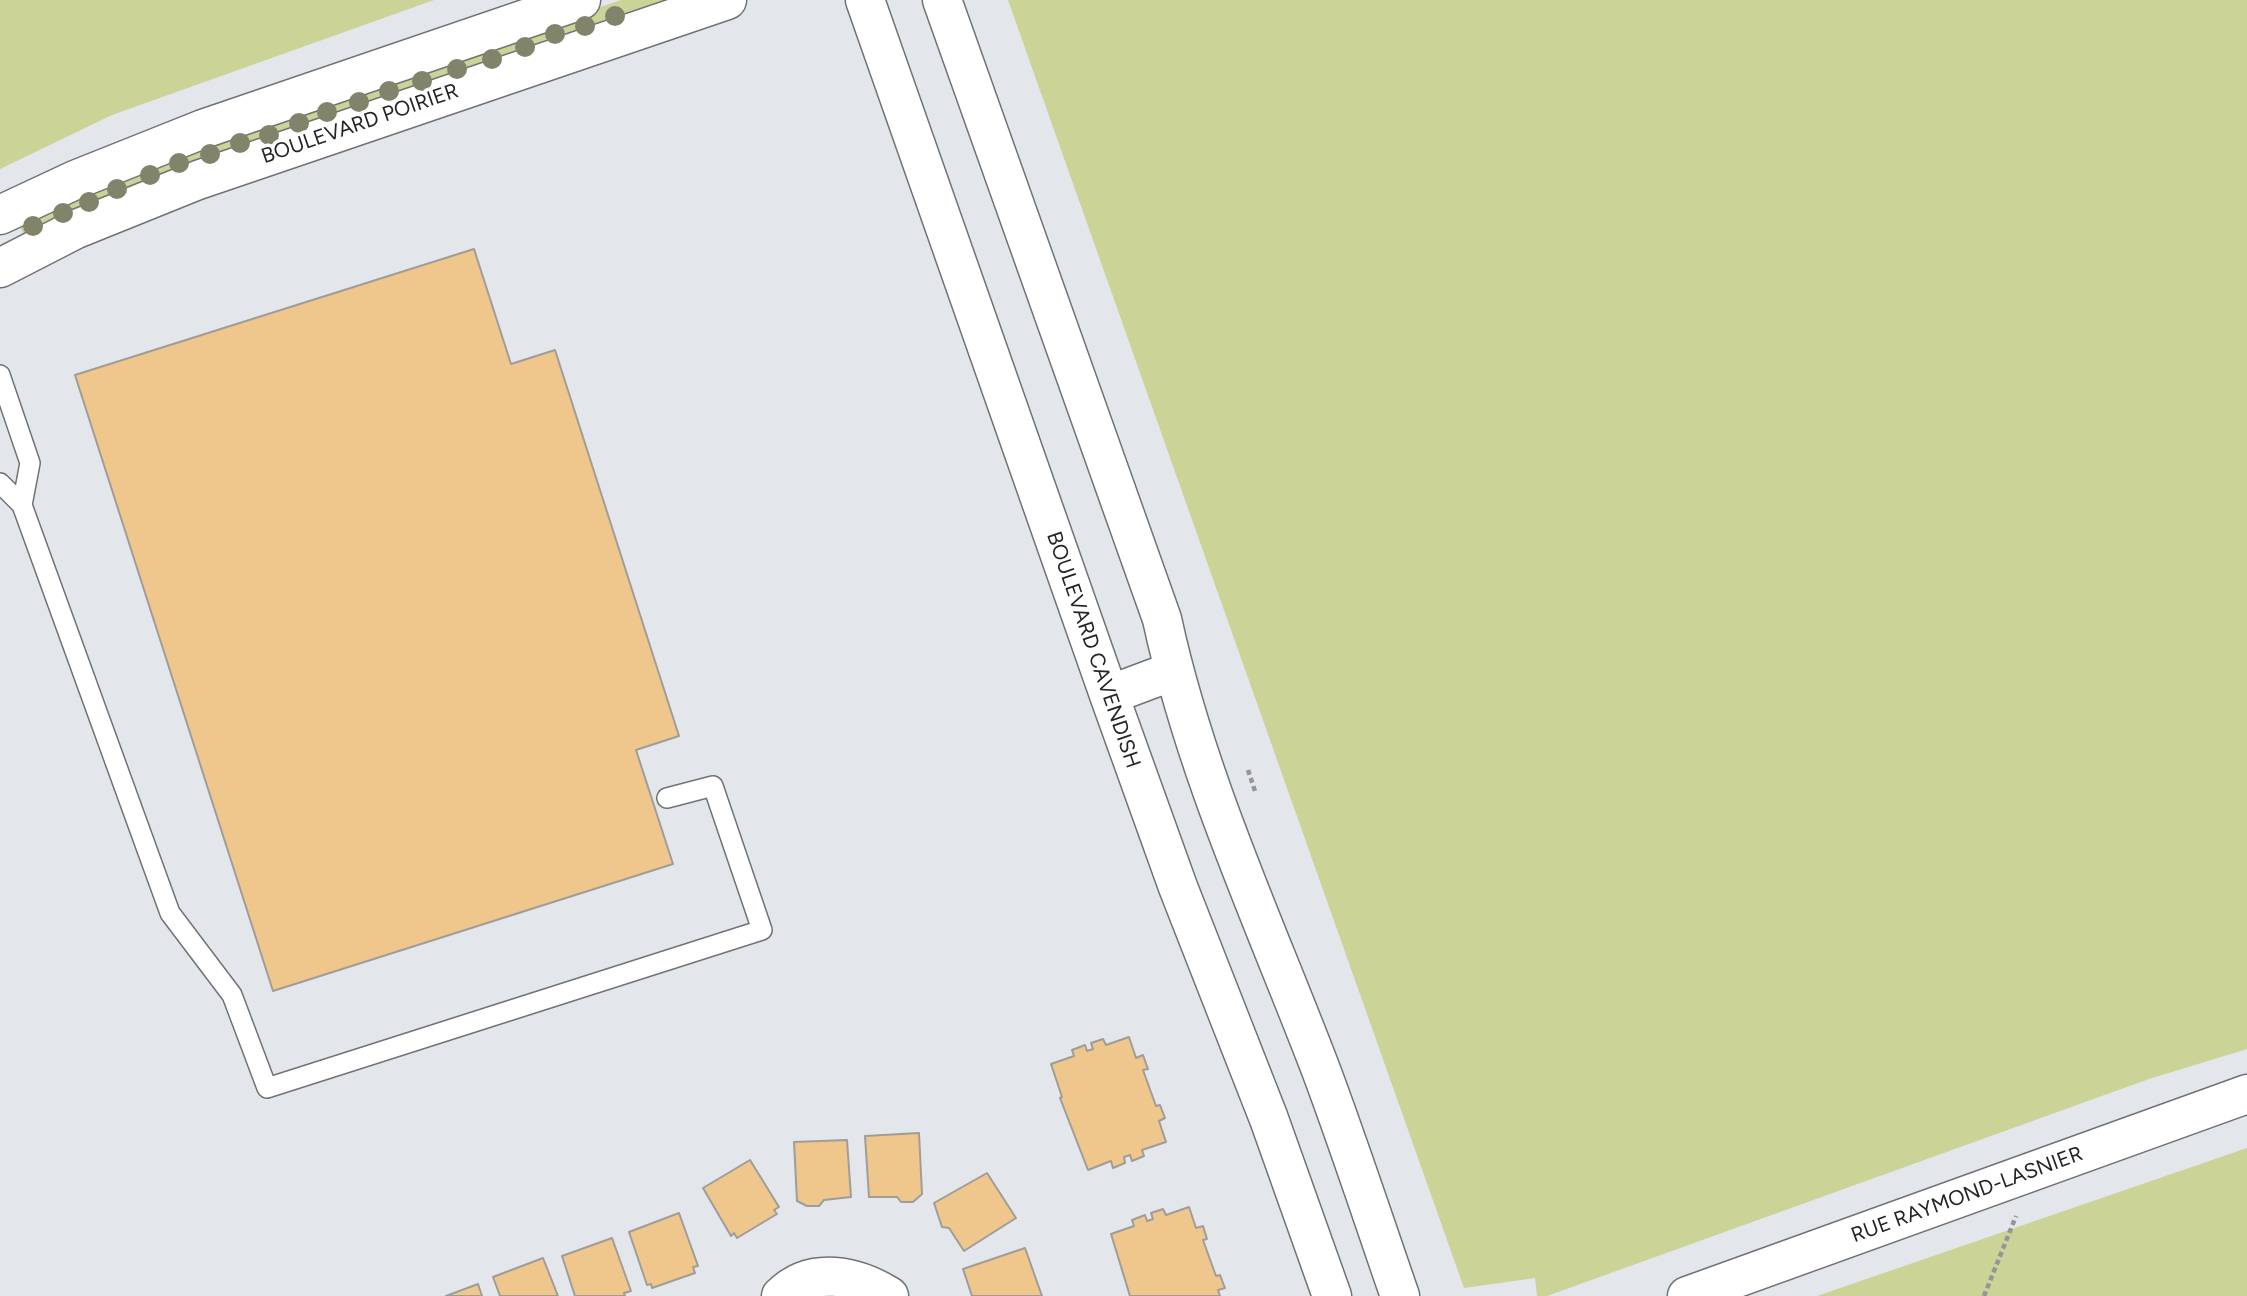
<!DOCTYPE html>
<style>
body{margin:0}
canvas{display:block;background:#e3e6eb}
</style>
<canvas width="2247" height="1296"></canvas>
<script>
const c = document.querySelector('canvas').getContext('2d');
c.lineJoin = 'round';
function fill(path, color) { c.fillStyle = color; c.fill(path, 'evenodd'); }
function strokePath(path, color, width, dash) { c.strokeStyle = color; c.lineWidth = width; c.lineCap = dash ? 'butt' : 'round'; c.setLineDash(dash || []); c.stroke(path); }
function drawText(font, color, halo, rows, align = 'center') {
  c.font = font + ' Figtree,sans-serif'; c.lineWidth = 7; c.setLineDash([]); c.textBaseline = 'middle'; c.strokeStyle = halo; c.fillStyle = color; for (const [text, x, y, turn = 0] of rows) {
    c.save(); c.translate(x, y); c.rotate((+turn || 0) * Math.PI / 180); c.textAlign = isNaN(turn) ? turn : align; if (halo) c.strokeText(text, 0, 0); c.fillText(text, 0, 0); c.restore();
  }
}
fill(new Path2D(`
 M0,0h434l-322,115 -112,54z
 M621,0h74l-668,241 -10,-20 221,-91z
 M1008,0h1239v1049l-98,30 -602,217h-10l-2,-18 -71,10z
 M2247,1148v148h-430z`), '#cbd397');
const building = new Path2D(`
 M474,249l37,115 44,-14 124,386 -43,14 37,114 -400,127 -198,-616z
 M1129,1037l7,21 7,-3 5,14 -5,1 13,36 4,-1 5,13 -6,3 7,21 -24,8 2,6 -12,5 -2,-6 -6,2 1,6 -12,5 -2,-7 -23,9 -28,-72 2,-1 -11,-33 23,-8 -2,-6 13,-5 2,6 6,-2 -2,-6 12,-4 3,6z
 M919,1133l3,61 -9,8h-12l-4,-5h-28l-4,-61z
 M847,1140l4,57 -27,3 -5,6h-12l-10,-5 -3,-59z
 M750,1160l29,47 -5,3 3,4 -40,24 -3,-5 -3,3 -28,-48z
 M987,1173l29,45 -52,33 -15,-23 -7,-1 -8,-24z
 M1189,1207l7,21 7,-2 4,13 -4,1 13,36 4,-1 5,13 -7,2 2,6h-90l-19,-62 23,-8 -2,-6 13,-5 2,6 6,-2 -2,-6 12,-4 3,6z
 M679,1213l19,53 -5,1 2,6 -43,15 -1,-4 -4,1 -18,-53z
 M612,1238l19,53 -7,2 1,3h-50l-13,-40z
 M1025,1248l17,48h-70l-9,-27z
 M543,1258l15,38h-58l-7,-19z
 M478,1284l4,12h-36z`);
fill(building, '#efc68c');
strokePath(building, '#a09d98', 2);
const service = new Path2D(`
 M0,375l30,88 -8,42 -22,-22
 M22,505l148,408 62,82 35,93 495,-158 -49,-144 -46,12`);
const minor = new Path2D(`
 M0,215l75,-35 128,-51 378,-129
 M0,268l74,-38 124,-50 529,-180
 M781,1296c31,-31 76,-20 108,0
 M1687,1296l560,-202`);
const secondary = new Path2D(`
 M865,0l244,695 69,192 91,232 63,177
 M942,0l220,619c34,157 102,302 159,451 28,75 53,151 79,226
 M1109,695l64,-24`);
strokePath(service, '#6f7276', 22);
strokePath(minor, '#6f7276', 41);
strokePath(secondary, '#6f7276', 41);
strokePath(new Path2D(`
 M1248,770l7,21
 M1984,1296l32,-80`), '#939599', 4.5, [5, 3.5]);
strokePath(service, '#fff', 19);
strokePath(minor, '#fff', 38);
strokePath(secondary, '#fff', 38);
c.fillStyle = '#81846a';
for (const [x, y] of [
 [615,16],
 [585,26],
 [555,34],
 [525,47],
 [492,59],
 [457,69],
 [422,81],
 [389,91],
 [359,102],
 [327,112],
 [299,123],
 [269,135],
 [240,143],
 [210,154],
 [179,163],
 [150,175],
 [117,189],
 [89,202],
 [63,213],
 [33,226]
]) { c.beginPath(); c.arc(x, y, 10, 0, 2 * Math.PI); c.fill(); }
drawText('21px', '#232426', '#fff', [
 ["BOULEVARD POIRIER",360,124,-19],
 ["BOULEVARD CAVENDISH",1093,650,71],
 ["RUE RAYMOND-LASNIER",1967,1195,-20]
]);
</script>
